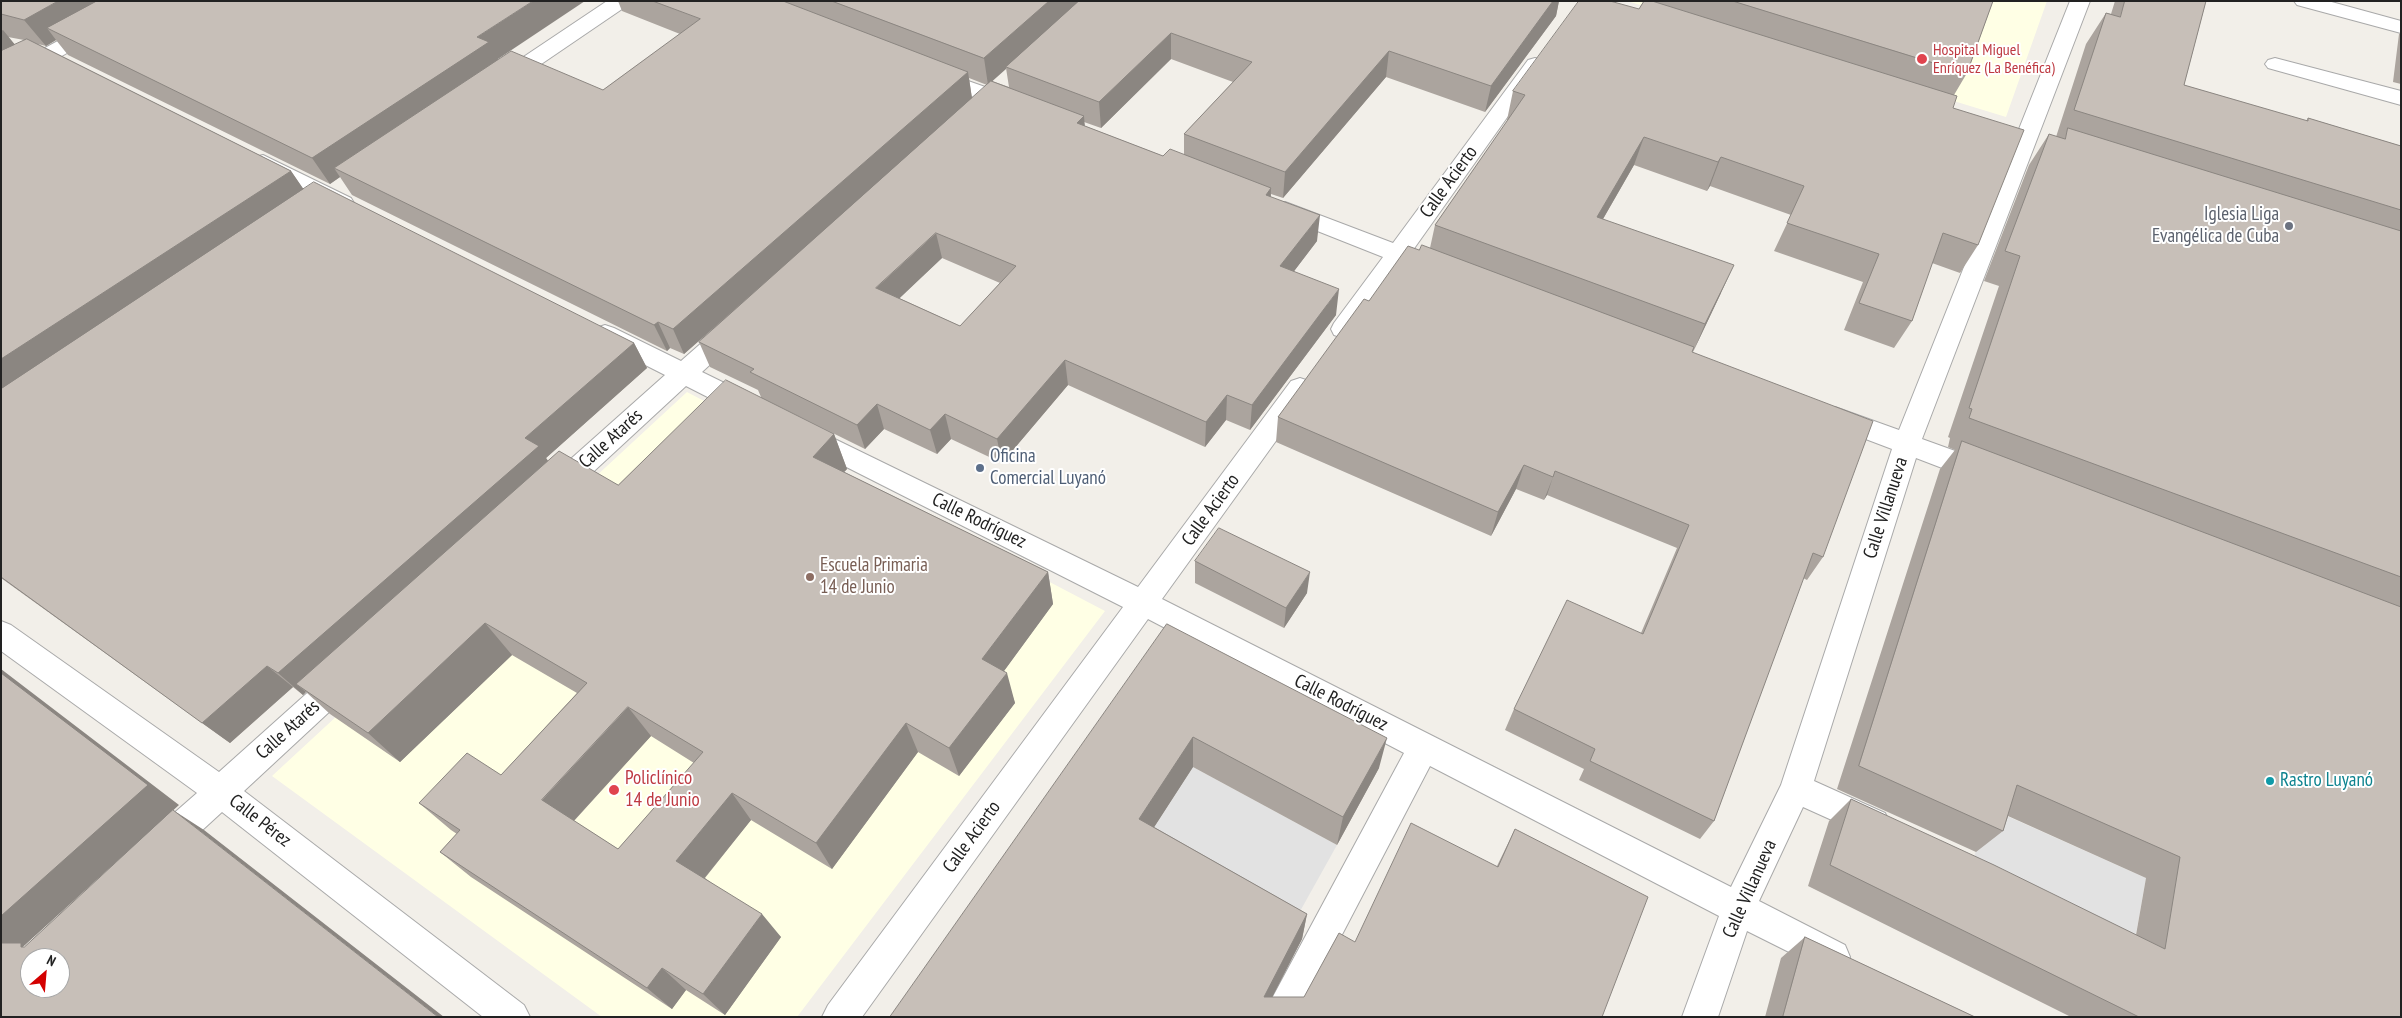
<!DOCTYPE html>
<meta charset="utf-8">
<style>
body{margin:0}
#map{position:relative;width:2402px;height:1018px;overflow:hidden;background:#f2efe9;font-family:"PT Sans Narrow",sans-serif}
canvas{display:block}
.frame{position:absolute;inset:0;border:2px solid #222;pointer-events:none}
.north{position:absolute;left:20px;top:948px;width:50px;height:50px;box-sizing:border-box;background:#fff;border:1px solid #a7a7a7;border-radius:50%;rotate:27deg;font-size:14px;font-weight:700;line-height:20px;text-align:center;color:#222}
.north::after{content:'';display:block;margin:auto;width:18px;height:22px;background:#d40000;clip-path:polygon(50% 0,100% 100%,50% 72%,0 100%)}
</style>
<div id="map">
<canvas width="2402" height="1018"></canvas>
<div class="frame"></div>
<div class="north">N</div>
</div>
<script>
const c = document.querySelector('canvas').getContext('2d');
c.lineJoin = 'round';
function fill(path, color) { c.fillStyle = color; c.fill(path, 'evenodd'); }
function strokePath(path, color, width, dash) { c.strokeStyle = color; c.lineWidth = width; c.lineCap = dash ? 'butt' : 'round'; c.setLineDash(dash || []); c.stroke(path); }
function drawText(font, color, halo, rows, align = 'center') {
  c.font = font + ' "PT Sans Narrow",sans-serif'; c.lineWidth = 4; c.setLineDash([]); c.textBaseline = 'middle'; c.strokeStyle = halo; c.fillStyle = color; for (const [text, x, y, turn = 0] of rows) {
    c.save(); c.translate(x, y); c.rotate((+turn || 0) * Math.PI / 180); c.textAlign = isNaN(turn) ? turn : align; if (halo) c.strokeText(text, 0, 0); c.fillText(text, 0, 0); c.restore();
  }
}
fill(new Path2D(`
 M1627,1h420l-41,116z
 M687,392l418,219 -308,406h-195l-330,-241z`), '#ffffe5');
fill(new Path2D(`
 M1193,767l144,78 -48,86 -147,-85z
 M1989,808l157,70 -16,90 -161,-79 6,-35z`), '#e2e2e2');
const minor = new Path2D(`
 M131,1h25l-3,4 -145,81 -7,1v-15z
 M607,1h24l-3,4 -119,81 -7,1 -7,-1 -3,-5 3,-5z
 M2070,1h20l-168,438 72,26 3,8 -3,8 -10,3 -68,-26 -102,323 71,32 5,11 -5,11 -11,4 -71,-32 -44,94 86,44 5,12 -5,12 -12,5 -86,-43 -29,86h-36l37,-101 -289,-150 -131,251h-37l142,-264 -256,-134 -286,398h-40l6,-12 295,-398 -324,-164 -4,-7 4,-7 9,-3 330,161 153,-206 9,-3 9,3 4,7 -4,7 -147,204 569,288 50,-102 111,-336 -66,-25 -4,-7 4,-7 9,-3 64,23z
 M2294,1h34l73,20v12l-104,-28z
 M1535,58l7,2 3,4 -132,186 31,12 4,6 -4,6 -8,2 -33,-12 -51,71 -9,3 -9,-3 -3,-6 3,-6 49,-66 -106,-42 -3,-5 3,-5 8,-3 8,3 100,38 135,-183z
 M2275,58l126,33v14l-133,-37 -3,-4 3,-4z
 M937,70l85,30 3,5 -3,5 -8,2 -84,-31 -3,-5 3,-5z
 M263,155l88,43 3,5 -3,5 -8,3 -8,-3 -80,-41 -3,-5 3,-5z
 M732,321l9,3 3,6 -3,6 -39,36 57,28 4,7 -4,7 -9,3 -9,-3 -55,-28 -120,111 -10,3 -10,-3 -4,-8 4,-8 119,-106 -69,-35 -3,-6 3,-6 9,-3 9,3 67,33 42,-37z
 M1,621l10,4 208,147 115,-103 11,-4 11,4 4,9 -4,9 -112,104 280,214 6,12h-47l-261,-205 -49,45 -12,5 -12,-5 -4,-11 4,-11 48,-42 -196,-142z`);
strokePath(minor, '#a9a9a9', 2);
fill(minor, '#fff');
fill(new Path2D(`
 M1,1l497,58v1l105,30 77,-56 -58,-23 -4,-10h941l-3,15 -71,96 -99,-35 -103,121 -12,-4v3l46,44 -23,30 42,44 -86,115 -24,-10 -21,27 -137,-62 -66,78 -51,-24 -14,15 -53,-25 -19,20 -103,-51 72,36 13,35 -3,3 204,100 5,32 -49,67 11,32 -56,73 -41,-24 -86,117 -81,-49 -46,58 76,59 -56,78 -39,-25 -14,19 -201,-132 -31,-25 17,-18 -6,-4 -32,-27 82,-28 76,-82 -65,-38 -112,107 -70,-48 -24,-22 -3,3 -10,-8 -63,56 -229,-165zM8,37l16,3 -9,5zM56,40l12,15 262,129 10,-7 12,18 315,156 3,-3 14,6 31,-27 -16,15 11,25 48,23 3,7 -143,88 -70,-24 -2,-3 101,-90 -13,-25 -331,-154 -12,-18 -253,-127 8,2zM1171,59l62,23 -49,52v21l-21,1 -78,-30 -1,-4 17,6zM1006,68l3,19 -17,-6zM969,78l18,7 -15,13zM942,258l58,25 -40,43 -61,-28zM651,736l43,27 -76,86 -44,-28z
 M1644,1h349l-26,72 -13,22 -1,13 25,137 -18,28 -28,-10 -20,58 -18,27 -50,-18 19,-48 -89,-31 17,-36 -81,-29 -3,5 -73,-26 -31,54 118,74 -28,59 -1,-1v2l131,204 -16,23 -4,-2 -89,243 -14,18 -121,-59 5,-11 -79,-39 9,-21 127,-76 36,-85 -130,-53 -3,5 -28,-11 -25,47 -215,-94 2,-25 91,-116 50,-51 11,-2 5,-23 73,-105h-1l6,-29 126,-82z
 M2115,1h91l-22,84 122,36 2,-3 93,28v871h-330l-263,-131 21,-65 22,-22 285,136 10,-57 -138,-62 -5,15 -27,21 -139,-63 103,-320 15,-19 -7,-3 2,-9 -2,-1 51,-151 -15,-5 45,-116 20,-31 7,3 30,-93 20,-31 5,1z
 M2401,33v51l-8,-2 6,-48z
 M1195,561l112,32 -23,35 -89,-45z
 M1167,624l212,144 -42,77 -144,-78 -39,60 153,87 -5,25 -30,58h32l51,-55 142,-76 18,-37 87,188h-712z
 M1805,937l170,80h-210l16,-59z`), '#aba49e');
fill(new Path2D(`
 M58,1h69l-80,27 9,12 -10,6 -22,-26z
 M533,1h52l-87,58 5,9 -169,100 6,9 -10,7 -18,-26 165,-121z
 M1049,1h33l-76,66v2l-18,16 -4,-27z
 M1553,1h6l-3,15 -71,96 6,-26z
 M3,30l22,27 -24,13v-39z
 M1171,33v26l-70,69 -2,-26z
 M1389,51l-3,26 -103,121 2,-26z
 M968,72l4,27 -288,255 -11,-25z
 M1084,116l2,27 -9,-20z
 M1644,137l-10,28 -46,80 9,-28z
 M1721,157l-11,29 -3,5 11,-29z
 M291,171l18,26 -308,206v-44z
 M1271,188l-1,26 -4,-19z
 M1320,215l-3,26 -38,50 1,-25z
 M936,233l6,25 -59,56 -7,-26z
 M1734,265l-13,28 -28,59 12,-28z
 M1339,289l-3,26 -86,115 2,-25z
 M658,322l12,26 -3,3 -13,-26z
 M634,343l13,25 -101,90 9,13 -259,213 10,8 -3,3 -25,-22 247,-235z
 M1065,360l3,25 -66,78 -5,-24z
 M1227,395l-1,25 -21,27 1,-25z
 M877,404l7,25 -19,20 -8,-24z
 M945,414l6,25 -14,15 -7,-24z
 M834,434l13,35 -21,22 -13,-34z
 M1524,465l-8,24 -25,47 7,-24z
 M1555,471l-8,24 -3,5 9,-23z
 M1048,572l5,32 -63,86 -8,-31z
 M1310,572l-3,21 -23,35 2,-20z
 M485,623l27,32 -112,107 -32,-29z
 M267,666l26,21 -63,56 -28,-20z
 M1,669l178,136 -154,140 -24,21z
 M1007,673l8,30 -56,73 -10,-28z
 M628,707l23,29 -83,91 -26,-27z
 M906,723l12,29 -86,117 -16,-26z
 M1193,737v30l-51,79 -3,-27z
 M1387,738l-8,30 -42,77 6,-28z
 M732,793l19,27 -53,66 -22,-25z
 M173,810l31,20 240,187h-6z
 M762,914l19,23 -56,78 -22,-21z
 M1307,914l-5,25 -40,78 2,-20z
 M662,968l24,22 -14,19 -25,-21z`), '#8b8681');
const building = new Path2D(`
 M1,1h57l-34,19 -23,-6z
 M97,1h436l-56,36 12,5 -177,116 -265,-130z
 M653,1h130l185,71 -295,257 -15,-7 -4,3 -320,-157 177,-117 92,39 97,-71z
 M832,1h217l-65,57z
 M1079,1h474l-62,85 -102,-35 -104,121 -101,-38 68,-72 -81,-29 -72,69 -93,-35z
 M1579,1h31l29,8 5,-8h8l305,95 -4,12 71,22 -46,115 -35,-12 -31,88 -53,-18 20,-49 -92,-31 17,-37 -83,-29 -3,5 -74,-25 -47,80 137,48 -29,59 -270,-99 90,-130 -12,-4z
 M1733,1h260l-26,72z
 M2125,1h81l-22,84 124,36v-3l93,28v64l-327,-100 32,-97 14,4z
 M27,39l264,132 -290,188v-308z
 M991,81l93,35 -7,7 86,33 7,-7 101,39 -5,7 54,20 -40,51 59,23 -87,116 -25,-10 -21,27 -141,-62 -68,79 -52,-25 -15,16 -53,-26 -20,21 -107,-53 4,-3 -55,-27zM936,233l80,33 -56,60 -84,-38z
 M2068,128l333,103v346l-432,-159 3,-9 -3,-1 51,-152 -15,-5 44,-117 16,5z
 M314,182l320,161 -109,95 14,8 -261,227 -11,-7 -65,57 -201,-146v-188z
 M1422,245l272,102 -2,5 181,69 -50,136 -10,-4 -99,268 -124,-60 5,-12 -81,-40 53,-109 76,34 46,-109 -134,-54 -2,6 -29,-12 -26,47 -220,-95 86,-118 5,2 39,-55 11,4z
 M726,380l108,54 -21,23 235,115 -66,87 25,14 -58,75 -43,-25 -90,120 -84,-50 -56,68 86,53 -59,80 -41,-26 -15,20 -207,-136 20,-22 -41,-27 48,-50 34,22 86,-92 -102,-60 -117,110 -72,-49 263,-233 59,34zM628,707l75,45 -85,97 -76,-49z
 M1962,441l439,166v410h-262l-309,-152 21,-66 143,66 171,84 15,-92 -163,-72 -14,46 -144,-65z
 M1219,528l91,44 -24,36 -91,-47z
 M1167,624l220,114 -44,79 -150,-80 -54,82 168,95 -43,83h40l35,-64 16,9 56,-119 87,44 17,-38 133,68 -46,120h-712z
 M1,673l147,112 -147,131z
 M173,810l265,207h-437v-74h20v4h3zM30,958h30v30h-30z
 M1805,937l170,80h-192z`);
fill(building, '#c7bfb8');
strokePath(building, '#8b8681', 1);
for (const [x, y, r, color] of [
 [1922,59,6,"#e0444e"],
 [2289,226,5,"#6b7280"],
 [980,468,5,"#5c6f8a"],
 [810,577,5,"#8d6e63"],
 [2270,781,5,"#0f9aa8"],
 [614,790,6,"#e0444e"]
]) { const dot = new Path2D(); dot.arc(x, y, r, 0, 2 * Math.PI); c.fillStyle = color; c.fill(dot); strokePath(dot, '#fff', 2); }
drawText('16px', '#be3a42', '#fff', [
 ["Hospital Miguel",1933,50],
 ["Enríquez (La Benéfica)",1933,68]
], 'left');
drawText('19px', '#222', '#fff', [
 ["Calle Acierto",1449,182,-54],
 ["Calle Atarés",611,439,-42],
 ["Calle Villanueva",1886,508,-72],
 ["Calle Acierto",1211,510,-54],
 ["Calle Rodríguez",979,521,26],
 ["Calle Rodríguez",1341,703,27],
 ["Calle Atarés",288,730,-42],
 ["Calle Pérez",260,821,38],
 ["Calle Acierto",972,837,-54],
 ["Calle Villanueva",1750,889,-66]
]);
drawText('19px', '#5b616d', '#fff', [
 ["Iglesia Liga",2279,215],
 ["Evangélica de Cuba",2279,237]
], 'right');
drawText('19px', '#4e5e75', '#fff', [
 ["Oficina",990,457],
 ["Comercial Luyanó",990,479]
], 'left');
drawText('19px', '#785e54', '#fff', [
 ["Escuela Primaria",820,566],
 ["14 de Junio",820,588]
], 'left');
drawText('19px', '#be3a42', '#fff', [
 ["Policlínico",625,779],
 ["14 de Junio",625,801]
], 'left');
drawText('19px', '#0d838f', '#fff', [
 ["Rastro Luyanó",2280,781]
], 'left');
</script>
